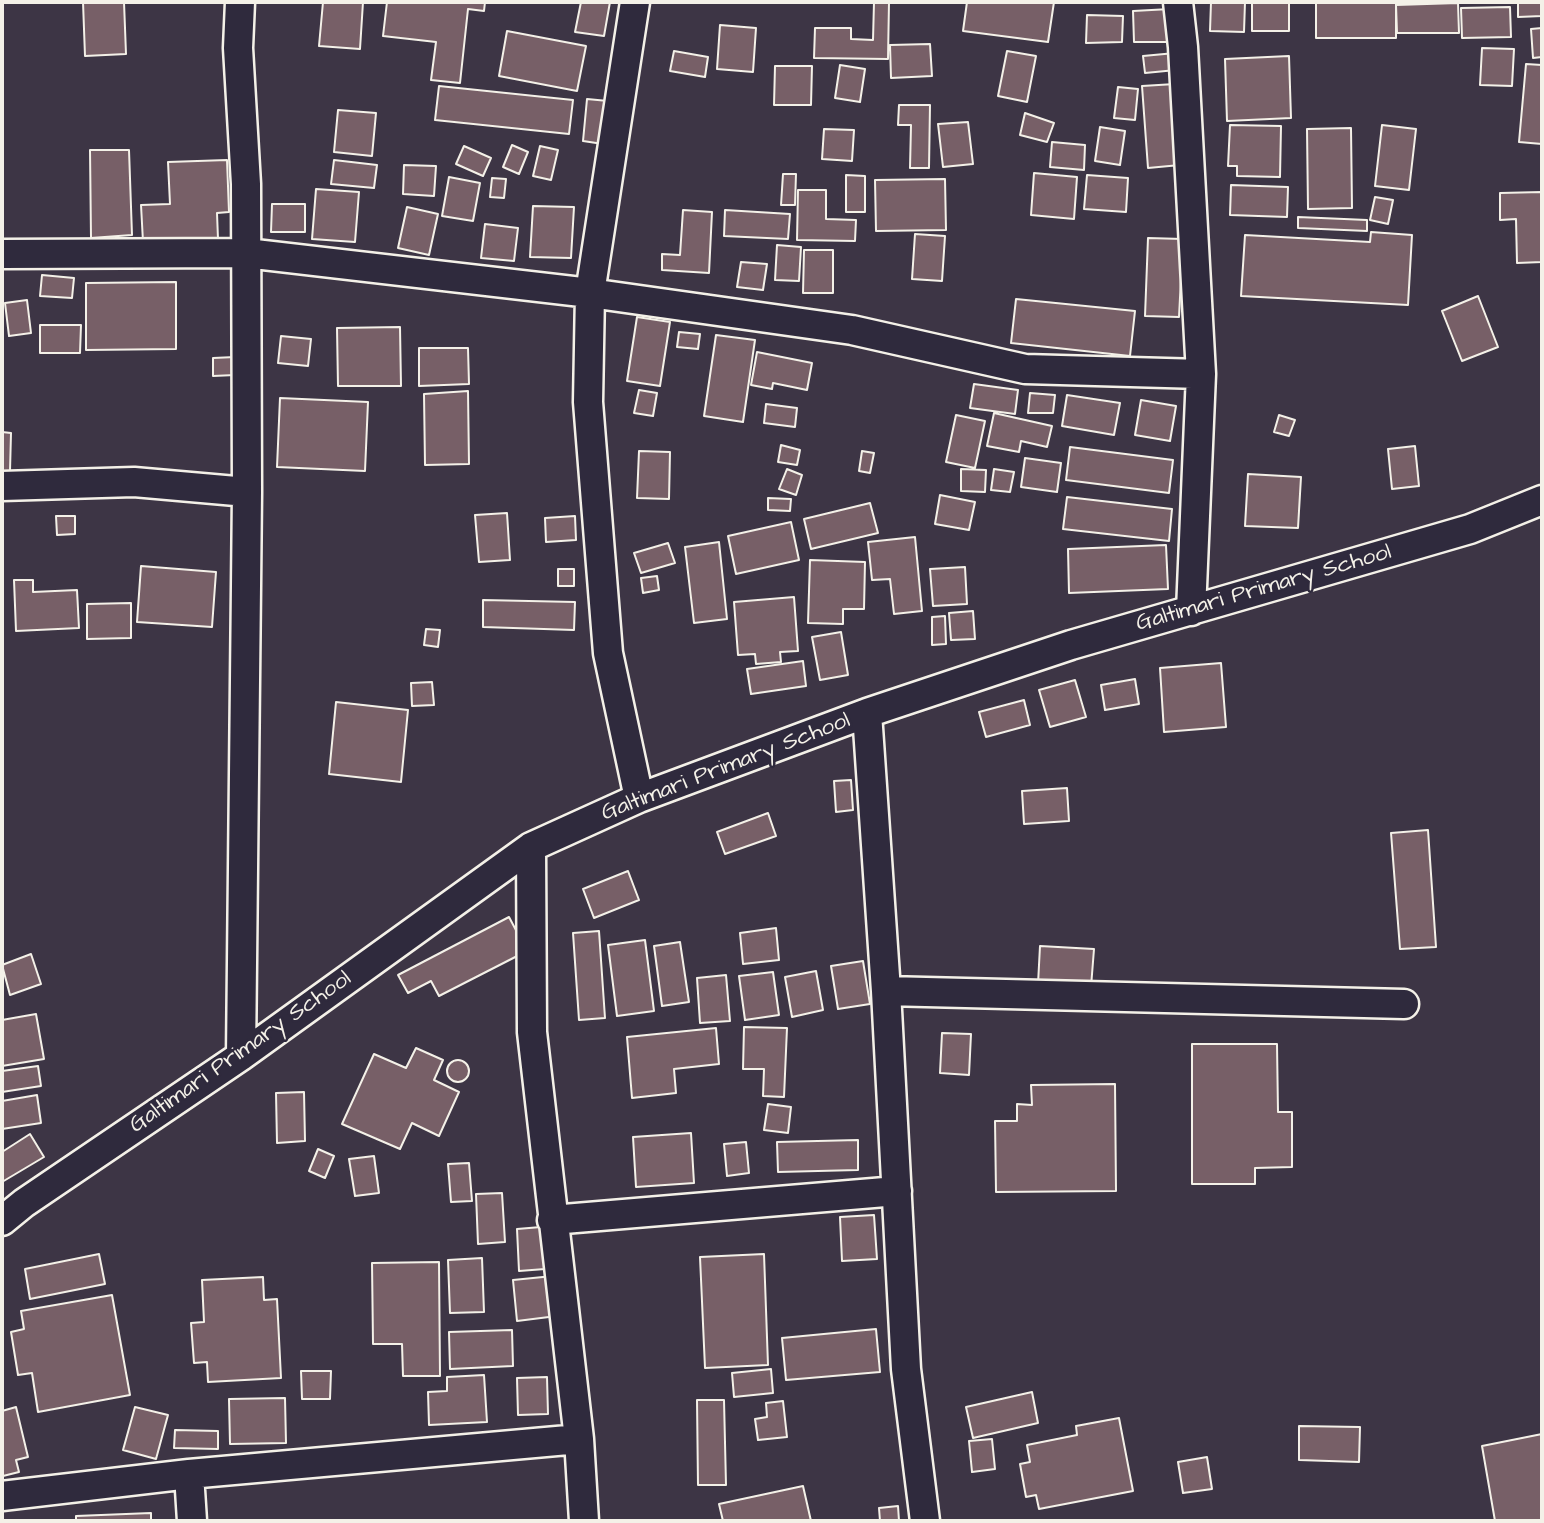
<!DOCTYPE html>
<style>
body{margin:0}
#map{position:relative;width:1544px;height:1523px;overflow:hidden;background:#3d3545;font-family:"Architects Daughter",sans-serif}
canvas{display:block}
.frame{position:absolute;inset:0;border:4px solid #f4f1e8;pointer-events:none}
</style>
<div id="map">
<canvas width="1544" height="1523"></canvas>
<div class="frame"></div>
</div>
<script>
const c = document.querySelector('canvas').getContext('2d');
c.lineJoin = 'round';
function fill(path, color) { c.fillStyle = color; c.fill(path, 'evenodd'); }
function strokePath(path, color, width, dash) { c.strokeStyle = color; c.lineWidth = width; c.lineCap = dash ? 'butt' : 'round'; c.setLineDash(dash || []); c.stroke(path); }
function drawText(font, color, halo, rows, align = 'center') {
  c.font = font + ' "Architects Daughter",sans-serif'; c.lineWidth = 5; c.setLineDash([]); c.textBaseline = 'middle'; c.strokeStyle = halo; c.fillStyle = color; for (const [text, x, y, turn = 0] of rows) {
    c.save(); c.translate(x, y); c.rotate((+turn || 0) * Math.PI / 180); c.textAlign = isNaN(turn) ? turn : align; if (halo) c.strokeText(text, 0, 0); c.fillText(text, 0, 0); c.restore();
  }
}
const building = new Path2D(`
 M83,2h41l2,52 -41,2z
 M323,2h40l-3,47 -41,-3z
 M387,2h98l-1,9 -16,-2 -8,74 -29,-3 5,-38 -53,-6z
 M581,2h29l-6,34 -29,-4z
 M874,2h15l-1,57 -74,-1 1,-30h36v11l22,1z
 M967,2h87l-6,40 -85,-11z
 M1211,2h34l-1,30 -34,-1z
 M1252,2h37v29h-37z
 M1316,2h80v36h-80z
 M1518,2h24v14l-24,1z
 M1458,3l1,30h-62l-1,-28z
 M1510,7l1,30 -49,1 -1,-30z
 M1170,9l1,33h-37l-1,-31z
 M1087,15l36,1 -1,26 -36,1z
 M720,25l36,3 -3,44 -36,-3z
 M1542,28v29l-9,1 -2,-29z
 M507,31l79,15 -9,45 -78,-15z
 M930,44l2,32 -41,2 -1,-33z
 M1482,48l32,1 -2,37 -32,-1z
 M674,51l34,6 -3,20 -35,-6z
 M1007,51l29,5 -9,46 -29,-6z
 M1175,53l1,17 -31,3 -2,-17z
 M1289,56l2,62 -64,3 -2,-62z
 M1526,64l16,1v79l-23,-2z
 M840,65l25,4 -5,33 -25,-4z
 M775,66h37l-1,39h-37z
 M1175,84l5,81 -32,3 -6,-82z
 M439,86l134,14 -4,34 -134,-14z
 M1118,87l20,2 -3,31 -21,-2z
 M587,99l21,2 -5,43 -20,-3z
 M899,105h31l-1,63h-19l1,-43h-13z
 M338,110l38,3 -4,43 -38,-4z
 M1025,113l29,10 -7,19 -27,-7z
 M968,122l5,42 -30,3 -5,-43z
 M1230,125l51,1 -1,51 -43,-1v-10h-9z
 M1382,125l34,4 -7,61 -34,-4z
 M1100,127l25,4 -5,34 -25,-4z
 M1351,128l1,80 -44,1 -1,-80z
 M824,129l30,1 -2,31 -30,-2z
 M1052,142l33,3 -1,25 -34,-3z
 M512,145l16,7 -9,22 -16,-7z
 M464,146l27,12 -8,18 -27,-12z
 M540,146l18,4 -7,30 -18,-4z
 M90,150h39l3,85 -41,3z
 M227,160l2,52 -12,1 1,26 -75,3 -2,-37 29,-1 -2,-42z
 M334,160l43,5 -3,23 -43,-4z
 M404,165l32,1 -2,30 -31,-2z
 M1034,173l43,4 -3,42 -43,-4z
 M783,174h13l-1,31h-14z
 M846,175l19,1v36h-19z
 M1087,175l41,3 -2,34 -42,-3z
 M449,177l31,6 -7,38 -31,-5z
 M492,178l14,1 -2,19 -14,-1z
 M945,179l1,51 -70,1 -1,-51z
 M1231,185l57,2 -1,30 -57,-2z
 M316,189l43,3 -4,50 -43,-3z
 M798,190h28v29l30,1 -1,21 -58,-1z
 M1542,192v70l-25,1 -1,-44 -16,1v-27z
 M1375,197l18,3 -5,24 -18,-4z
 M272,204h33v28h-34z
 M533,206l41,1 -3,51 -41,-1z
 M407,207l31,7 -9,41 -31,-7z
 M683,210l29,2 -3,61 -47,-3v-16l18,1z
 M725,210l65,4 -2,25 -64,-3z
 M1298,217l69,3v11l-69,-3z
 M485,224l33,4 -4,33 -33,-3z
 M1371,232l41,3 -4,70 -167,-9 4,-61 125,7z
 M915,234l30,2 -3,45 -30,-2z
 M1148,238l35,1 -4,78 -34,-1z
 M777,245l24,2 -2,34 -24,-1z
 M804,250h29v43h-30z
 M741,262l26,2 -4,26 -26,-3z
 M42,275l32,3 -2,20 -32,-2z
 M176,282v67l-90,1v-67z
 M1478,296l20,51 -36,14 -20,-50z
 M1016,299l119,12 -5,45 -119,-13z
 M27,300l4,33 -22,3 -4,-33z
 M637,317l33,5 -10,64 -33,-5z
 M40,325h41l-1,28h-40z
 M400,327l1,59h-63l-1,-58z
 M679,332l21,2 -2,15 -21,-2z
 M716,335l39,5 -12,82 -39,-6z
 M281,336l30,3 -3,27 -30,-3z
 M419,348h49l1,36 -50,2z
 M757,352l55,11 -5,27 -34,-7 -1,6 -21,-4z
 M235,357v18l-22,1v-18z
 M974,384l44,6 -3,24 -45,-6z
 M639,390l18,3 -4,23 -19,-3z
 M468,391l1,73 -44,1 -1,-71z
 M1030,393l25,2 -2,18h-25z
 M1067,395l53,8 -6,32 -52,-9z
 M280,398l88,4 -3,69 -88,-4z
 M1141,400l35,6 -6,35 -35,-6z
 M766,404l31,4 -2,19 -31,-4z
 M994,413l58,13 -5,21 -26,-6 -2,11 -32,-6z
 M956,415l29,6 -10,47 -29,-6z
 M1279,415l16,5 -6,16 -15,-4z
 M2,432l9,1 -1,38h-8z
 M781,445l19,5 -3,15 -19,-3z
 M1415,446l4,40 -27,3 -4,-40z
 M1070,447l103,13 -4,33 -103,-13z
 M639,451l31,1 -1,47 -32,-1z
 M862,451l12,2 -4,20 -11,-2z
 M1025,458l36,5 -4,29 -36,-5z
 M787,469l15,6 -6,20 -17,-6z
 M961,469l25,1 -1,22 -24,-1z
 M994,469l20,3 -4,20 -19,-2z
 M1248,474l53,3 -3,51 -53,-2z
 M940,495l35,7 -6,28 -34,-6z
 M1067,497l105,12 -3,32 -106,-12z
 M768,498l23,1 -1,12 -22,-1z
 M870,503l8,30 -67,16 -7,-30z
 M507,513l3,47 -31,2 -4,-47z
 M56,516h19v18l-18,1z
 M575,516l1,24 -30,2 -1,-24z
 M791,522l8,38 -63,14 -8,-38z
 M915,537l7,74 -28,3 -4,-35 -18,1 -4,-38z
 M719,542l8,77 -33,4 -9,-76z
 M668,543l7,20 -34,10 -7,-20z
 M1166,545l2,44 -99,4 -1,-44z
 M810,560l55,2 -1,47h-21v15l-35,-1z
 M141,566l75,6 -4,55 -75,-5z
 M965,567l2,37 -34,2 -3,-37z
 M558,569h16v17h-16z
 M657,576l2,14 -16,3 -2,-15z
 M14,580h19v12l44,-2 2,38 -63,3z
 M794,597l4,54 -18,1 1,10 -25,2 -1,-10 -17,1 -4,-53z
 M483,600l92,2 -1,28 -91,-3z
 M131,603v35l-44,1v-35z
 M973,611l2,28 -24,1 -2,-27z
 M945,616l1,28 -14,1v-28z
 M426,629l14,1 -2,17 -14,-2z
 M841,632l7,43 -28,5 -8,-43z
 M803,661l3,25 -55,8 -4,-25z
 M1221,663l5,64 -62,5 -4,-64z
 M1135,679l4,25 -34,6 -4,-25z
 M1075,680l11,37 -36,10 -11,-37z
 M432,682l2,23 -22,1 -1,-23z
 M1024,700l6,25 -44,12 -7,-25z
 M336,702l72,8 -7,72 -72,-8z
 M851,780l2,30 -17,2 -2,-31z
 M1067,788l2,33 -45,3 -2,-33z
 M768,813l8,23 -51,18 -8,-22z
 M1428,830l8,117 -36,2 -9,-116z
 M628,871l11,29 -45,18 -11,-29z
 M509,917l18,34 -88,45 -8,-15 -23,12 -10,-18z
 M776,928l3,32 -36,4 -3,-31z
 M599,931l6,87 -26,2 -6,-87z
 M645,940l9,71 -37,5 -9,-71z
 M680,942l9,60 -27,4 -8,-60z
 M1040,946l54,3 -3,38 -53,-3z
 M31,954l10,30 -31,11 -8,-30z
 M863,961l7,43 -32,5 -7,-43z
 M816,971l7,39 -31,7 -7,-40z
 M773,972l6,43 -34,5 -6,-44z
 M726,975l4,46 -30,2 -3,-45z
 M36,1014l8,45 -42,7v-46z
 M744,1027l43,1 -3,69 -21,-1 1,-27h-21z
 M716,1028l3,36 -45,5 2,24 -44,5 -5,-61z
 M942,1033l29,1 -2,41 -29,-2z
 M1192,1044h85l1,68h14v55l-37,1v16h-63z
 M416,1048l27,12 -9,20 25,12 -20,44 -27,-13 -12,26 -58,-25 32,-70 32,14z
 M447 1071a11 11 0 1 1 22 0a11 11 0 1 1-22 0Z
 M38,1066l3,20 -39,6v-21z
 M1115,1084l1,107 -120,1 -1,-71h22v-17l15,1 -1,-20z
 M304,1092l1,49 -28,2 -1,-50z
 M37,1095l4,28 -39,6v-28z
 M768,1104l23,3 -3,26 -24,-3z
 M691,1133l3,50 -58,4 -3,-50z
 M30,1134l14,23 -42,25v-30z
 M858,1140v30l-80,2 -1,-30z
 M746,1142l3,31 -22,3 -3,-32z
 M318,1149l16,7 -9,22 -16,-7z
 M374,1156l5,37 -24,3 -6,-37z
 M469,1163l3,38 -21,1 -3,-38z
 M502,1193l3,49 -27,2 -2,-50z
 M874,1215l3,44 -35,2 -2,-44z
 M541,1227l4,42 -26,2 -2,-42z
 M99,1254l6,30 -75,15 -5,-30z
 M764,1254l4,111 -63,3 -5,-111z
 M482,1258l2,54 -34,1 -2,-53z
 M439,1262l1,114h-37l-1,-32h-29l-1,-81z
 M553,1276l4,40 -40,5 -4,-41z
 M263,1277l1,23 13,-1 4,79 -73,4 -1,-20 -13,1 -3,-40 13,-1 -2,-42z
 M112,1295l18,100 -92,17 -6,-39 -14,2 -7,-43 13,-3 -3,-18z
 M876,1329l4,43 -94,8 -4,-42z
 M512,1330l1,36 -63,3 -1,-37z
 M771,1369l2,24 -39,4 -2,-24z
 M301,1371h30l-1,28h-28z
 M484,1375l3,47 -58,3 -1,-33 19,-1v-14z
 M547,1377l1,37 -30,1 -1,-37z
 M1032,1392l6,31 -65,15 -7,-31z
 M285,1398l1,45 -56,1 -1,-45z
 M697,1400h27l2,85h-28z
 M783,1401l4,36 -29,3 -3,-21 12,-2 -1,-14z
 M16,1407l12,50 -12,3 3,12 -16,4 -1,-65z
 M135,1407l33,8 -12,44 -33,-9z
 M1119,1418l14,73 -94,18 -3,-14 -10,2 -6,-33 10,-2 -3,-17 50,-10 -1,-9z
 M1299,1426l61,1 -1,35 -60,-2z
 M175,1430l43,1v18l-44,-1z
 M1542,1434v87h-47l-13,-75z
 M992,1439l3,30 -23,3 -3,-31z
 M1207,1457l5,32 -29,4 -5,-31z
 M803,1486l8,35h-88l-4,-17z
 M898,1506l1,15h-19l-1,-13z
 M151,1513v8h-75v-5z`);
fill(building, '#775f67');
strokePath(building, '#f4f1e8', 2);
const street = new Path2D(`
 M240,2l-2,46 8,136 1,308 -6,564
 M635,2l-45,291 -2,109 20,251 31,145
 M1178,2l5,45 18,327 -10,237
 M2,254l244,-1 344,40 262,37 173,39 176,5
 M2,486l132,-4 113,10
 M867,713l19,278 20,378 19,152
 M531,847l1,185 47,407 5,82
 M886,991l518,13
 M552,1220l345,-29
 M2,1221l22,-18 217,-147 290,-209 108,-49 228,-85 204,-68 399,-116 72,-29
 M189,1474l3,47
 M2,1496l187,-22 390,-35`);
strokePath(street, '#f4f1e8', 33);
strokePath(street, '#2f2a3d', 28);
drawText('23px', '#f4f1e8', '#2f2a3d', [
 ["Galtimari Primary School",1264,589,-16],
 ["Galtimari Primary School",726,768,-21],
 ["Galtimari Primary School",241,1053,-35]
]);
</script>
